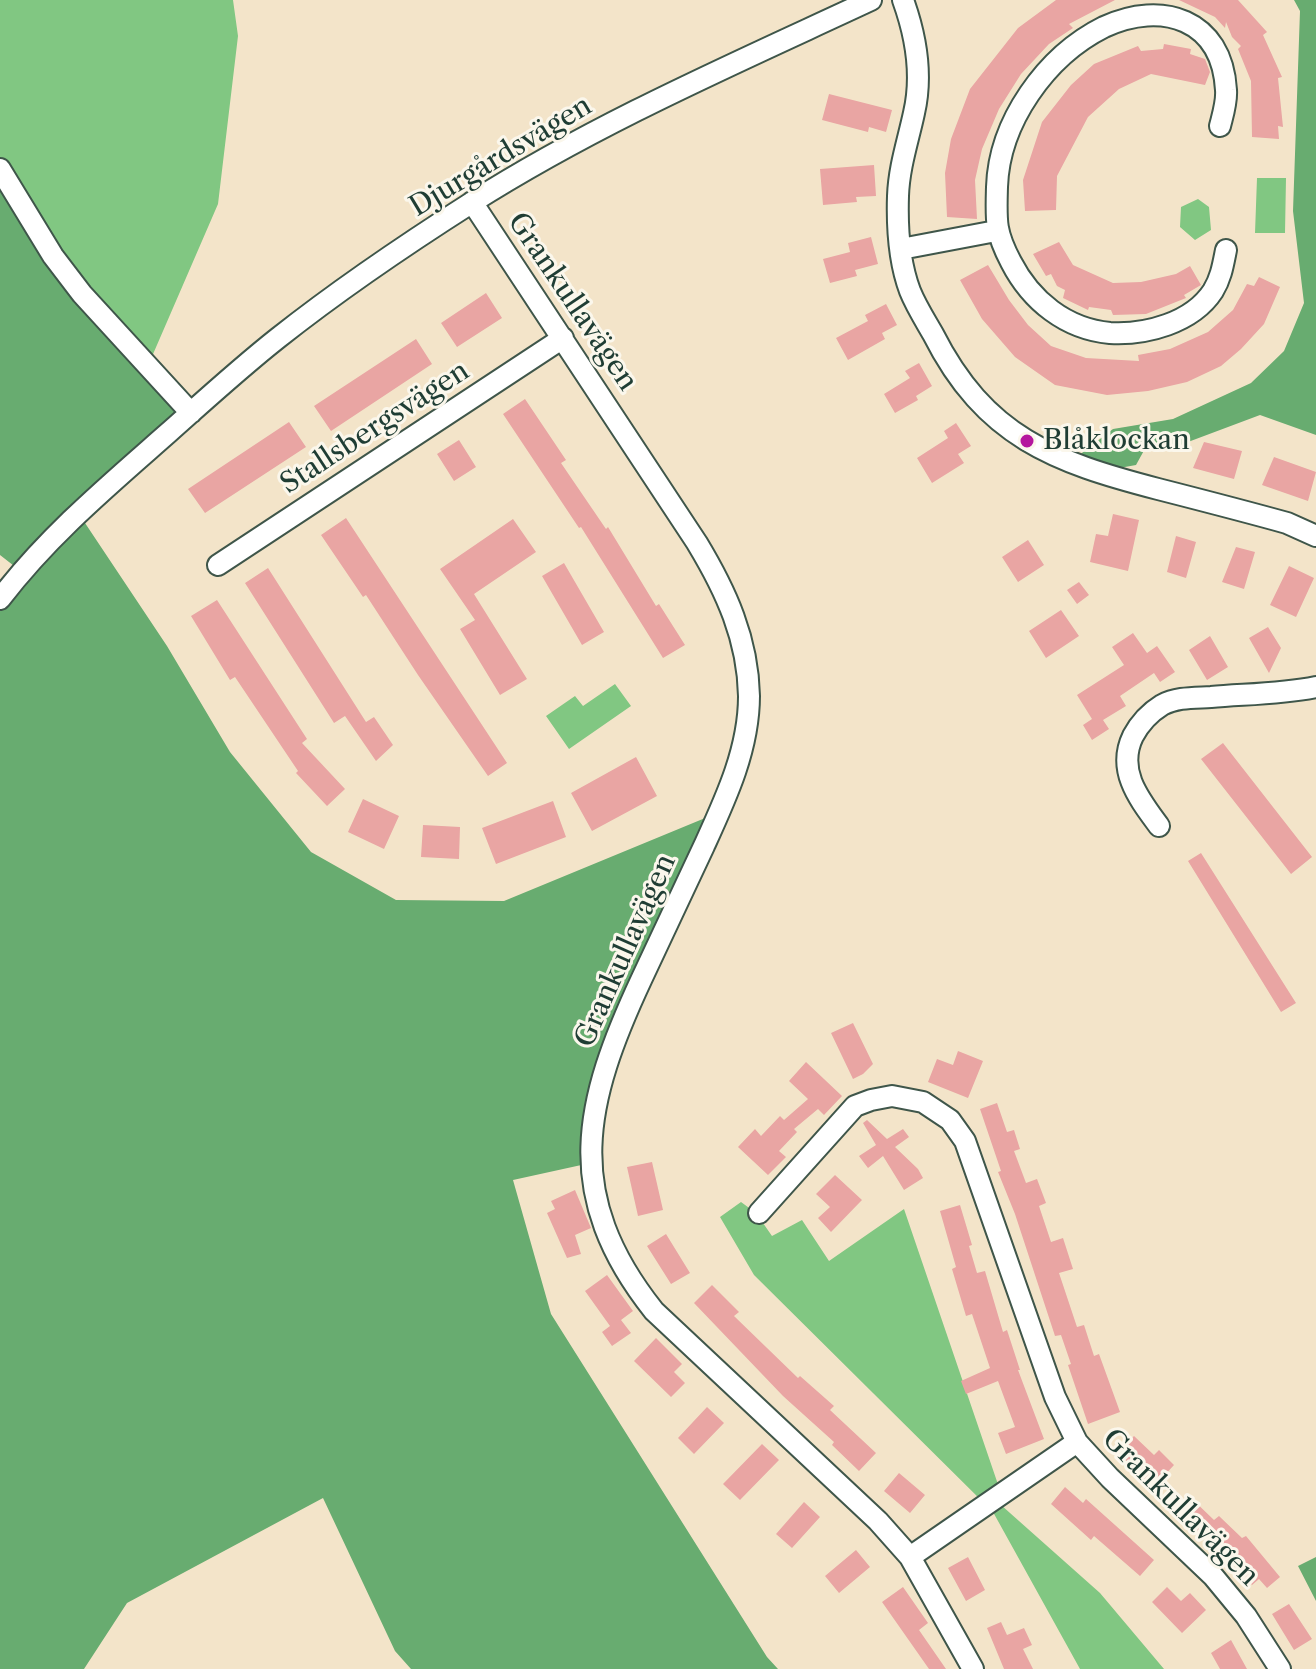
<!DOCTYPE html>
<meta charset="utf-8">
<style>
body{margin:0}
canvas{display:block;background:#f3e4c9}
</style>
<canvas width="1316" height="1669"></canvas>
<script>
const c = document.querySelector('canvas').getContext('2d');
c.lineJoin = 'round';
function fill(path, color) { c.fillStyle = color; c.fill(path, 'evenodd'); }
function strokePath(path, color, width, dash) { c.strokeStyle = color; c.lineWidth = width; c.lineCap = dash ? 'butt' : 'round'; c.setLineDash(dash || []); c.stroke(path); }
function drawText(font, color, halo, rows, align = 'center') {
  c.font = font + ' "Libre Caslon Text",serif'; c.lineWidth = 6; c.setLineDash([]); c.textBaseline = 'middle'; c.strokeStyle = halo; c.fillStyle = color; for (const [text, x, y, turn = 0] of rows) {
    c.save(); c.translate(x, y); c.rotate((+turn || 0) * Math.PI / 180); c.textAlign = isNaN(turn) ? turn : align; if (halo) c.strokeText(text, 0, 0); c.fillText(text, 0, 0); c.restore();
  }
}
fill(new Path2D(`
 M0,0h233l5,36 -20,168 -71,164 -147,-196z
 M1257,178h29l-1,55h-30z
 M1198,199l11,8 2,23 -16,10 -15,-13 1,-20z
 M615,684l16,22 -62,43 -23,-33 29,-20 8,10z
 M741,1202l15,11 16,23 30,-16 27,41 75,-52 100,293 -3,3 99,88 64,76h-84l-87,-157 -239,-237 -34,-58z`), '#81c782');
fill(new Path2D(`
 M1294,0h22v435l-56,-20 -80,30h-33l-11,20 -39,7 -28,-9 44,-34 60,-10 78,-36 33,-32 20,-48 -11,-92 7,-200z
 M0,172l190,251 -105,100 82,123 63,106 81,100 85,48 108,1 223,-92 -62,127 -57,144 -13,82 -82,18 38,134 216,343 11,12h-367l-16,-18 -72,-153 -196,105 -43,66h-84v-1061l27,-32 -27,-21z
 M1316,1557v44l-18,-35z`), '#68ac70');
fill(new Path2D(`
 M1056,0h59l-46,24 4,4 -24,16 -28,30 -22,35 -17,40 -7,31 2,39 -30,-2 -2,-44 6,-34 19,-50 48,-61z
 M1179,0h59l29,32 -4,3 19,42 -4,1 5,49 -5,-1 1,13 -27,-2 -1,-56 -13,-32 3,-3 -9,-9 -6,-15 -1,6 -10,-11z
 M1164,44l27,5 -1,5 15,5 5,13 -5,13 -54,-11 -32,15 -31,28 -31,59 -1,34 -31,1 -2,-31 19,-58 29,-37 23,-21 44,-18 3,5 22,-2z
 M829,94l63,16 -6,22 -17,-5 -1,5 -46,-12z
 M874,165l2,31 -20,1 1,5 -34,3 -3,-36z
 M871,237l7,27 -23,6 2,6 -27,7 -7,-24 27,-7 -2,-9z
 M1059,242l14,23 40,18 28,-1 35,-8 14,-8 11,19 -17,10 2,3 -40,16 -33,1 -2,-5 -22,-3 -1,3 -25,-12 2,-8 -8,-4 -6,-12 -5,2 -13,-22z
 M988,265l21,35 19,25 23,21 35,12 53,3 -1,-6 32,-6 38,-17 25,-22 14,-26 7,2 5,-9 21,10 -16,37 -23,25 -20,17 -34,16 -39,9 -41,4 -52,-10 -40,-28 -33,-38 -22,-39z
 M486,293l16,25 -45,29 -16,-24z
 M886,304l11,21 -15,8 3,6 -37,21 -12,-22 32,-17 -3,-6z
 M416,339l16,25 -101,67 -17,-25z
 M919,363l13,23 -16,10 2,4 -23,13 -11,-19 26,-16 -5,-7z
 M525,399l41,61 -5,3 45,66 2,-2 48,79 3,-2 26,41 -22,13 -82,-131 -2,1 -76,-114z
 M289,422l17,25 -101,66 -17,-24z
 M956,423l15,23 -13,8 6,9 -32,20 -15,-25 31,-20 -4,-7z
 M459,440l17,27 -22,14 -17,-27z
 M1204,442l38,9 -8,28 -41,-11z
 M1274,457l42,15 -8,29 -46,-16z
 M1113,514l26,6 -11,51 -38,-9 6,-28 12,2z
 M346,518l161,245 -19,13 -70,-101 -52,-80 -3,2 -42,-62z
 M513,519l23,33 -62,42 53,85 -27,16 -40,-66 15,-9 -35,-51z
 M1176,536l20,6 -10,36 -19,-6z
 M1028,540l16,25 -26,17 -16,-25z
 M1236,547l19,5 -11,37 -22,-7z
 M564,563l40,69 -22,13 -40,-69z
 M1289,566l25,12 -18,39 -26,-12z
 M268,568l98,154 8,-5 19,28 -17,16 -31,-45 -11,7 -89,-140z
 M1079,582l10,13 -12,9 -10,-14z
 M217,600l90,139 -5,4 43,46 -18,17 -31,-33 2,-2 -63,-94 -5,3 -39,-64z
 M1061,610l18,26 -33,22 -17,-27z
 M1268,627l13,21 -12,25 -20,-35z
 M1133,633l14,20 10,-7 18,26 -15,10 -6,-9 -34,23 6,10 -23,14 6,9 -17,11 -9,-15 9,-6 -15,-24 47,-30 -12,-18z
 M1210,636l18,31 -21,13 -18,-30z
 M1223,743l89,114 -21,17 -90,-115z
 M636,757l21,39 -65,35 -21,-38z
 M363,799l36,17 -15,33 -36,-17z
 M553,801l13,36 -70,27 -14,-36z
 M423,825l37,2 -1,32 -38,-2z
 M1201,853l95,150 -15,9 -93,-151z
 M853,1023l20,41 -10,10 -10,5 -22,-46z
 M958,1051l25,10 -15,37 -40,-16 9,-23 16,6z
 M806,1062l36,34 -18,19 -6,-6 -24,20 3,3 -18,19 7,6 -18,18 -30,-28 17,-18 6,7 19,-20 4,4 24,-21 -19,-18z
 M997,1103l10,29 7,-2 6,19 -6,2 12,32 11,-4 9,24 -7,3 12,36 12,-4 10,31 -14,4 18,54 7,-2 10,31 5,-2 21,58 -32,12 -20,-59 3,-1 -10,-29 -6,1 -40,-122 -17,-42 3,-1 -21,-62z
 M867,1120l20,19 16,-10 6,8 -14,10 23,22 5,9 -19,12 -21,-34 -15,12 -9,-12 17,-11 -13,-22z
 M652,1162l11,48 -25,6 -11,-49z
 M835,1175l27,25 -31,32 -13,-14 12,-11 -14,-13z
 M575,1190l16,38 -16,7 6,19 -14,4 -20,-45 8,-4 -4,-8z
 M960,1205l12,40 -3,1 8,27 8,-2 18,61 4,-2 13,40h-2l26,69 -38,15 -8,-21 17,-6 -17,-46 -32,13 -5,-13 29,-13 -18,-54 -6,2 -14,-47 4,-2 -16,-56z
 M666,1234l24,39 -19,11 -24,-38z
 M607,1275l26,36 -12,9 10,13 -19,13 -10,-14 8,-6 -25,-35z
 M712,1285l27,27 -5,4 64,62 2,-2 34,30 -4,4 46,43 -17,18 -27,-26 2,-3 -51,-46 -89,-93z
 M656,1338l26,26 -8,8 11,11 -14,14 -37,-36z
 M707,1407l17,16 -30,31 -16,-16z
 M1134,1436l20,19 5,-5 15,15 -23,25 -29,-27 7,-8 -7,-7z
 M762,1444l17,16 -39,40 -17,-16z
 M899,1473l26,22 -15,18 -26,-22z
 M1065,1487l18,16 3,-4 68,61 -14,16 -46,-40 -3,4 -40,-36z
 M1188,1495l26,25 5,-4 23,22 4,-2 34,41 -13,11 -8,-9 -7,6 -45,-54 -6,7 -28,-27z
 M804,1502l16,15 -28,31 -16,-14z
 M856,1550l14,17 -31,26 -14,-17z
 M968,1557l17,33 -19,11 -18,-33z
 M903,1587l25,36 -9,7 27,39h-17l-47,-67z
 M1167,1587l14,14 9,-8 16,17 -24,23 -30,-31z
 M1289,1604l23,35 -18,11 -22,-36z
 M1001,1622l6,13 17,-7 8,17 -9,4 10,20h-29l-17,-41z
 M1231,1640l16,29h-27l-9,-16z`), '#e9a5a3');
const street = new Path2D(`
 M903,0c13,36 20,74 11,113 -6,28 -15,54 -16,83 -1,31 1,66 12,95 6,15 15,29 23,43 52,103 121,128 225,155 43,11 86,22 129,34l29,13
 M1220,126c3,-12 7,-24 6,-36 -4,-71 -64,-90 -122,-63 -58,29 -105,95 -107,160 -1,34 -2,45 14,75 20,39 55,67 99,71 36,2 82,-10 103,-42 8,-13 10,-26 13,-41
 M0,169l53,87 29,38 109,119
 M472,202l225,341c29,48 51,96 52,153 0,53 -23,102 -45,150 -21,44 -41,88 -62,132 -58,124 -81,216 12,333l224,210 32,36 63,112
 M901,249l95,-18
 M218,565l345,-227
 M0,599c48,-63 109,-114 168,-166 36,-32 72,-65 110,-95 62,-49 127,-93 193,-135 126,-80 265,-140 400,-203
 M1159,826c-19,-26 -43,-55 -26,-90 7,-13 16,-23 29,-31 15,-8 32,-7 49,-8 35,-3 71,-3 105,-10
 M759,1213l96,-107 16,-6 21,-4 31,6 27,18 15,21 90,256 22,45 33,36 103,98 33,40 34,53
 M910,1557l167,-115`);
strokePath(street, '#3f564a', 24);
strokePath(street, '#fff', 20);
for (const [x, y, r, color] of [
 [1027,441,8,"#b5179e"]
]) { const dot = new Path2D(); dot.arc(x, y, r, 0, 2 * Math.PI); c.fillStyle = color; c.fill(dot); strokePath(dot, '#fbf7ec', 3); }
drawText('28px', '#1f3d34', '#fbf7ec', [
 ["Djurgårdsvägen",501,157,-31],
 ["Grankullavägen",572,302,56],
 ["Stallsbergsvägen",375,428,-33],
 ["Grankullavägen",626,951,-66],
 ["Grankullavägen",1180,1508,45]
]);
drawText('28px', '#1f3d34', '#fbf7ec', [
 ["Blåklockan",1043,441]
], 'left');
</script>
